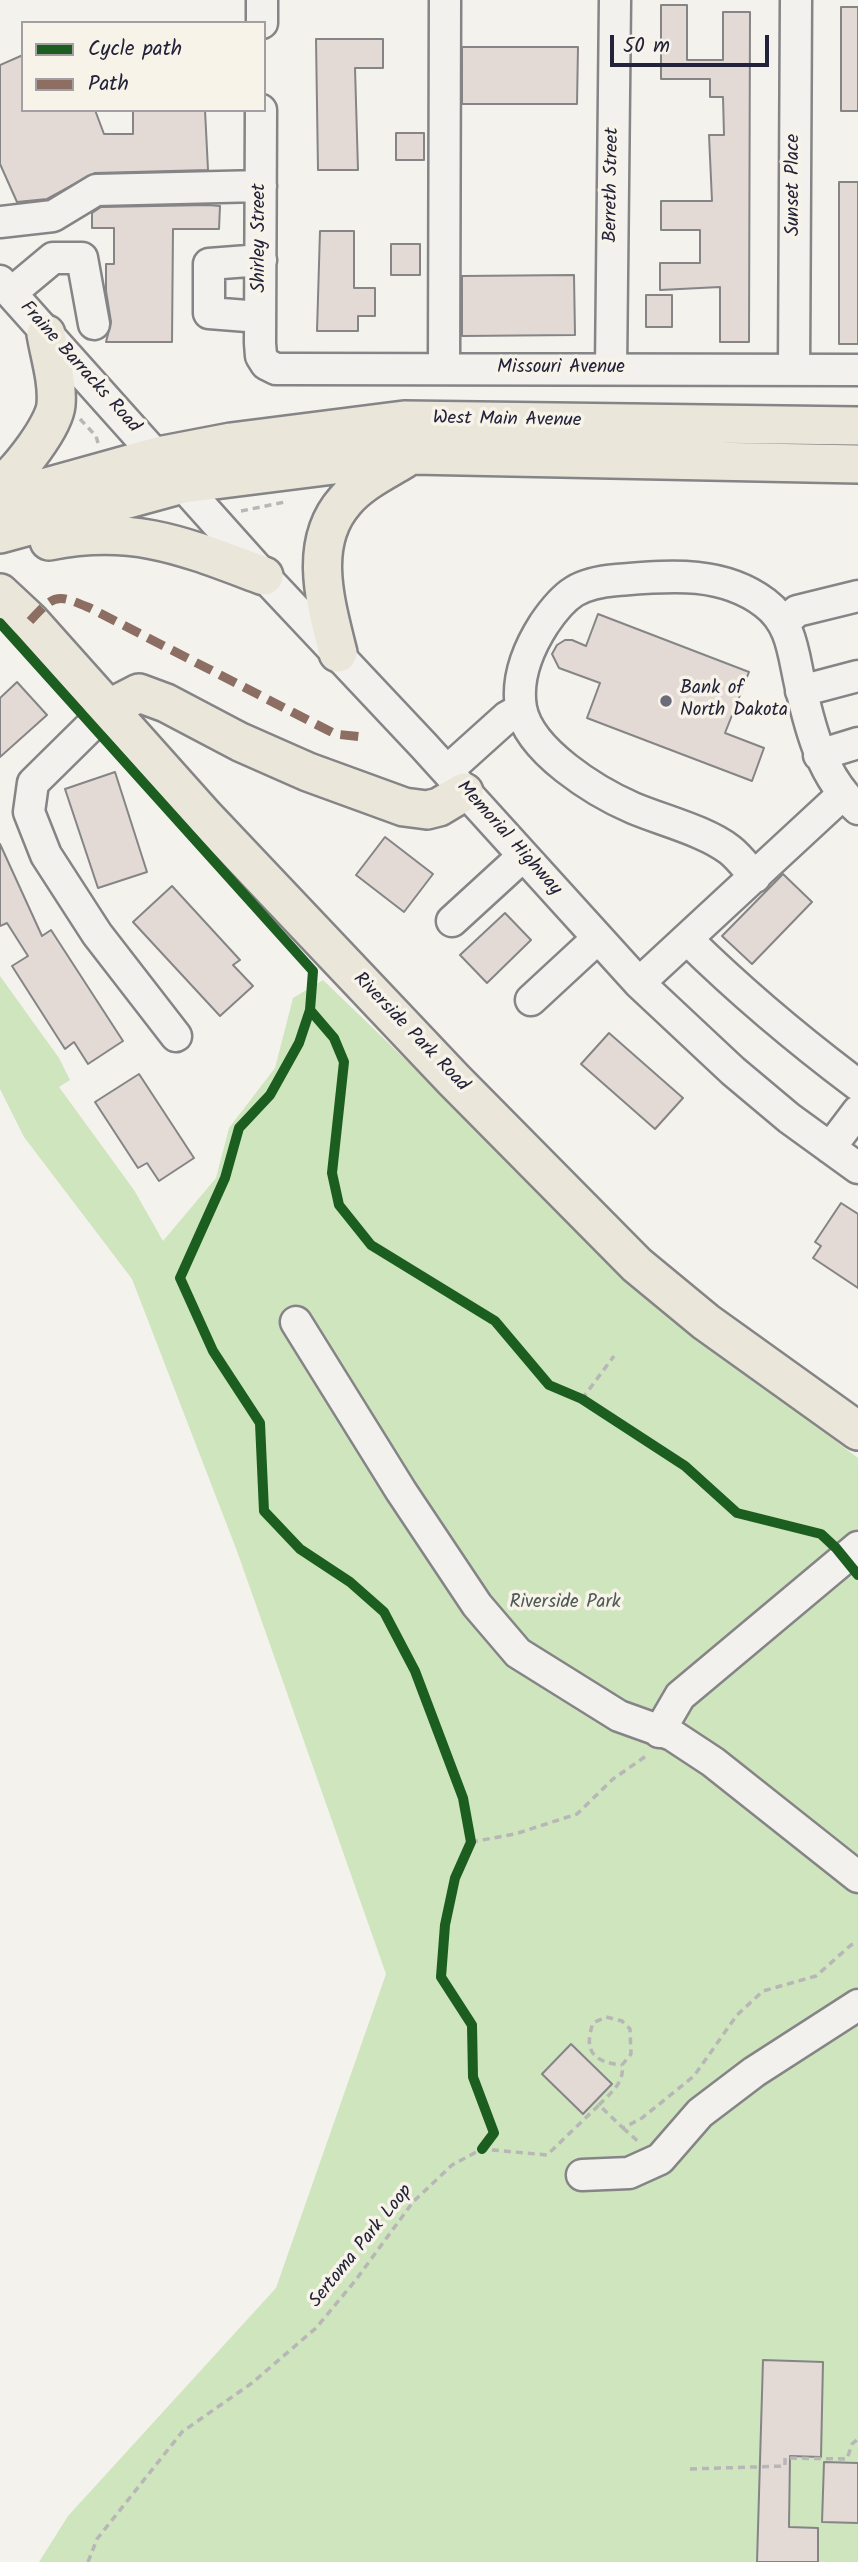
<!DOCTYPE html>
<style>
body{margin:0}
#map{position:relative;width:858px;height:2562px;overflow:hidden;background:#f4f2ec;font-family:Kalam,sans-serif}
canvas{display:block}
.legend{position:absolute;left:21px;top:21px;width:245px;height:91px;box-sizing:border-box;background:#f7f3e8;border:2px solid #a29fa3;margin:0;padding:9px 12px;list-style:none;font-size:21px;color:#22223b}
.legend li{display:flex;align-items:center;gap:14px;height:35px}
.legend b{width:35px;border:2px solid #a29fa3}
.scale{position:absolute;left:610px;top:35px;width:159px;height:32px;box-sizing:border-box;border:4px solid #22223b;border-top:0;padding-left:9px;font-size:21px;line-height:24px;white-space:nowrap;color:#22223b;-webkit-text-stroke:5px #f7f3e8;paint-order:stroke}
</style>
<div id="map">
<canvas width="858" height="2562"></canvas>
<ul class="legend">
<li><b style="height:9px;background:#1b5e20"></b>Cycle path</li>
<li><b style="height:9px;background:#8d6e63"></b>Path</li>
</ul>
<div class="scale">50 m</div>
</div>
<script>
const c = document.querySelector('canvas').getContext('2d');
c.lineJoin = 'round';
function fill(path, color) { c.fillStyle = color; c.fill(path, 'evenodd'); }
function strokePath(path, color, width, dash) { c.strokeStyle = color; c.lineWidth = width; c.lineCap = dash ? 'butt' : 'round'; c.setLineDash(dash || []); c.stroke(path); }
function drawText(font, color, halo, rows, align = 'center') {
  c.font = font + ' Kalam,sans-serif'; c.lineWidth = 7; c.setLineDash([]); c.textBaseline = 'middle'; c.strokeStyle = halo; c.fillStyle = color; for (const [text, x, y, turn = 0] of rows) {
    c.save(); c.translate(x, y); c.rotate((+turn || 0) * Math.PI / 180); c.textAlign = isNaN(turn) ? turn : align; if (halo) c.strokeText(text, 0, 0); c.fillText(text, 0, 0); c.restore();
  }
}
fill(new Path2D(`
 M0,976l59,82 11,22 -11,7 75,103 29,51 53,-63 13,-50 46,-60 18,-70 30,-18 354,341 181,137v1104h-819l29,-46 208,-228 110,-314 -149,-423 -105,-272 -108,-142 -24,-48z`), '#cee5be');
const building = new Path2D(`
 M661,5h26v55h36v-48h27l-1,330h-29v-55l-60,3v-27h40v-33h-39v-29h51l-3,-66h15l-1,-38h-13v-18h-49z
 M841,7h17v104h-17z
 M316,39h67v29h-28l3,102h-40z
 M462,47h116l-1,57h-115z
 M23,55v55h72l9,24h29v-24h72l3,60 -113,3 -48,26 -30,3 -17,-38v-99z
 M396,133h28v27h-28z
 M839,182h19v162h-19z
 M208,205l12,1 -1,23h-46l-1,113h-66l5,-20 -5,-31v-27h8v-36h-22v-15l9,-6z
 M320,231h34v57h21v28h-17v15h-41z
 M391,244h29v31h-29z
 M574,275l1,60 -113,1v-60z
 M646,295h26v32h-26z
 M598,614l151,58 -24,61 39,15 -12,33 -165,-63 13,-35 -41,-15 -7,-14 5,-9 8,-5h7l14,6z
 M17,682l30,33 -47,42v-59z
 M115,772l32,100 -49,16 -33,-99z
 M385,837l48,37 -29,38 -48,-37z
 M0,844l42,92 9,-6 72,111 -35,23 -14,-22 -9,7 -53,-83 16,-10 -21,-33 -7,3z
 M783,874l29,28 -60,62 -30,-28z
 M172,886l68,74 -7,5 20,21 -33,30 -87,-94z
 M505,913l26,27 -44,43 -27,-28z
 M609,1033l74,65 -28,31 -74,-65z
 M139,1074l55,84 -35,23 -12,-18 -9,5 -43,-66z
 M841,1203l17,11v74l-45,-30 8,-12 -6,-4z
 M571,2044l41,40 -29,30 -41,-40z
 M763,2360l60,2 -2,95 -31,-1 -1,71 29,1v34h-61z
 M824,2462l34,1v60l-36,-1z`);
fill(building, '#e3dad6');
strokePath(building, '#858486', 2);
const minor = new Path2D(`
 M262,23v-23
 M261,110l-1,233 1,13 5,8 10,5h12l570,1
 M0,222l53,-6 43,-26 165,-4
 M0,281l264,295 160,170 215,237 94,88 56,47 69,50
 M11,293l42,-35h29l12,66
 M260,317l-51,-4v-49l52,-4
 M444,369l1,-369
 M611,369l4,-369
 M794,370l2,-370
 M785,622l12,-11 61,-15
 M801,691l57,-15
 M108,709l-75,74 -4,29 17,43 51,79 79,102
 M819,755l39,-12
 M447,771l60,-54 14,-8
 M755,877c-8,-9 -16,-20 -25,-27 -24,-19 -69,-30 -97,-42 -37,-16 -104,-57 -112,-100 -5,-30 7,-59 23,-84 21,-31 35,-41 73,-44 51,-4 104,-10 148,23 28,21 28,52 36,85 10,44 22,90 57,121
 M452,921l71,-65
 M688,940c53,52 110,100 170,145
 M639,983l203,-188
 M531,1000l67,-62
 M830,1148l28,-37
 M296,1322l105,169 76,114 41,48 101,63 53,19 41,27 145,115
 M659,1732l21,-36 178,-149
 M582,2175l47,-2 31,-14 40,-46 54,-41 104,-67`);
const major = new Path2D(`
 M0,485c18,-12 54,-59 56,-80 2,-24 -6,-48 -10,-71
 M0,500l158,-44 73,-14 173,-22 454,6
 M0,534l183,-50 230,-29 445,9
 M49,541c86,-17 137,6 215,35
 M0,593l30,28 175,196 249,263 183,185 69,57 152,109
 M338,653c-12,-49 -31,-109 7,-152 15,-18 38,-29 58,-41
 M108,709l31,-16 27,10 74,39 68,30 96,35 23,3 12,-3 25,-15`);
strokePath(minor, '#858486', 35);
strokePath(major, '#858486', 42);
strokePath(new Path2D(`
 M80,419l16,17 2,7
 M241,511l44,-9
 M582,1399l32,-43
 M471,1842l44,-8 62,-20 36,-35 36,-25
 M599,2105c11,-12 26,-22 23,-40l9,-11 -1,-25 -8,-8 -16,-4 -13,6c-10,29 1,39 29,42
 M623,2128l17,15
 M690,2469l95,-3v-8l62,1 5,-15 6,-5
 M88,2562l9,-23 85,-107 70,-49 64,-55 39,-47 58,-79 39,-37 30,-16 65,6 52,-50 24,23 19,-10 52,-42 43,-61 26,-24 53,-15 35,-31 7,-2`), '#b8b6b6', 3.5, [7, 5]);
strokePath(minor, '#f2f1ed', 30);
strokePath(major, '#eae6da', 37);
strokePath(new Path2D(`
 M30,621c26,-28 26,-27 60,-13l245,126 27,3`), '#8d6e63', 9, [18, 9]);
strokePath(new Path2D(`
 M0,623l313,348 -3,39 -11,33 -29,52 -31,33 -14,50 -45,100 33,73 47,72 4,88 36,38 50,33 34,30 31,59 48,127 8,44 -16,36 -10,47 -4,52 31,48 1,52 21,56 -12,16
 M310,1010l24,28 10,24 -12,111 7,32 32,40 124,76 54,64 33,14 103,67 52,47 84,21 15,14 22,27`), '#1b5e20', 10);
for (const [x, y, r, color] of [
 [666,701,7,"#6c6b79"]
]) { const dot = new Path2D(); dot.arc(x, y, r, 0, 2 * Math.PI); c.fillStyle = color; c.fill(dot); strokePath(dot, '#f7f3e8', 2.5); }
drawText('19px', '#22223b', '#f7f3e8', [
 ["Berreth Street",613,185,-89],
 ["Sunset Place",795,185,-90],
 ["Shirley Street",261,238,-90],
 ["Fraine Barracks Road",79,368,48],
 ["Missouri Avenue",561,369],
 ["West Main Avenue",507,421,1],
 ["Memorial Highway",508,839,48],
 ["Riverside Park Road",410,1033,46],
 ["Sertoma Park Loop",362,2247,-51]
]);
drawText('19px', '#22223b', '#f7f3e8', [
 ["Bank of",680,690],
 ["North Dakota",680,712]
], 'left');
drawText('19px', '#4c5a57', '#f7f3e8', [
 ["Riverside Park",565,1604]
]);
</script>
